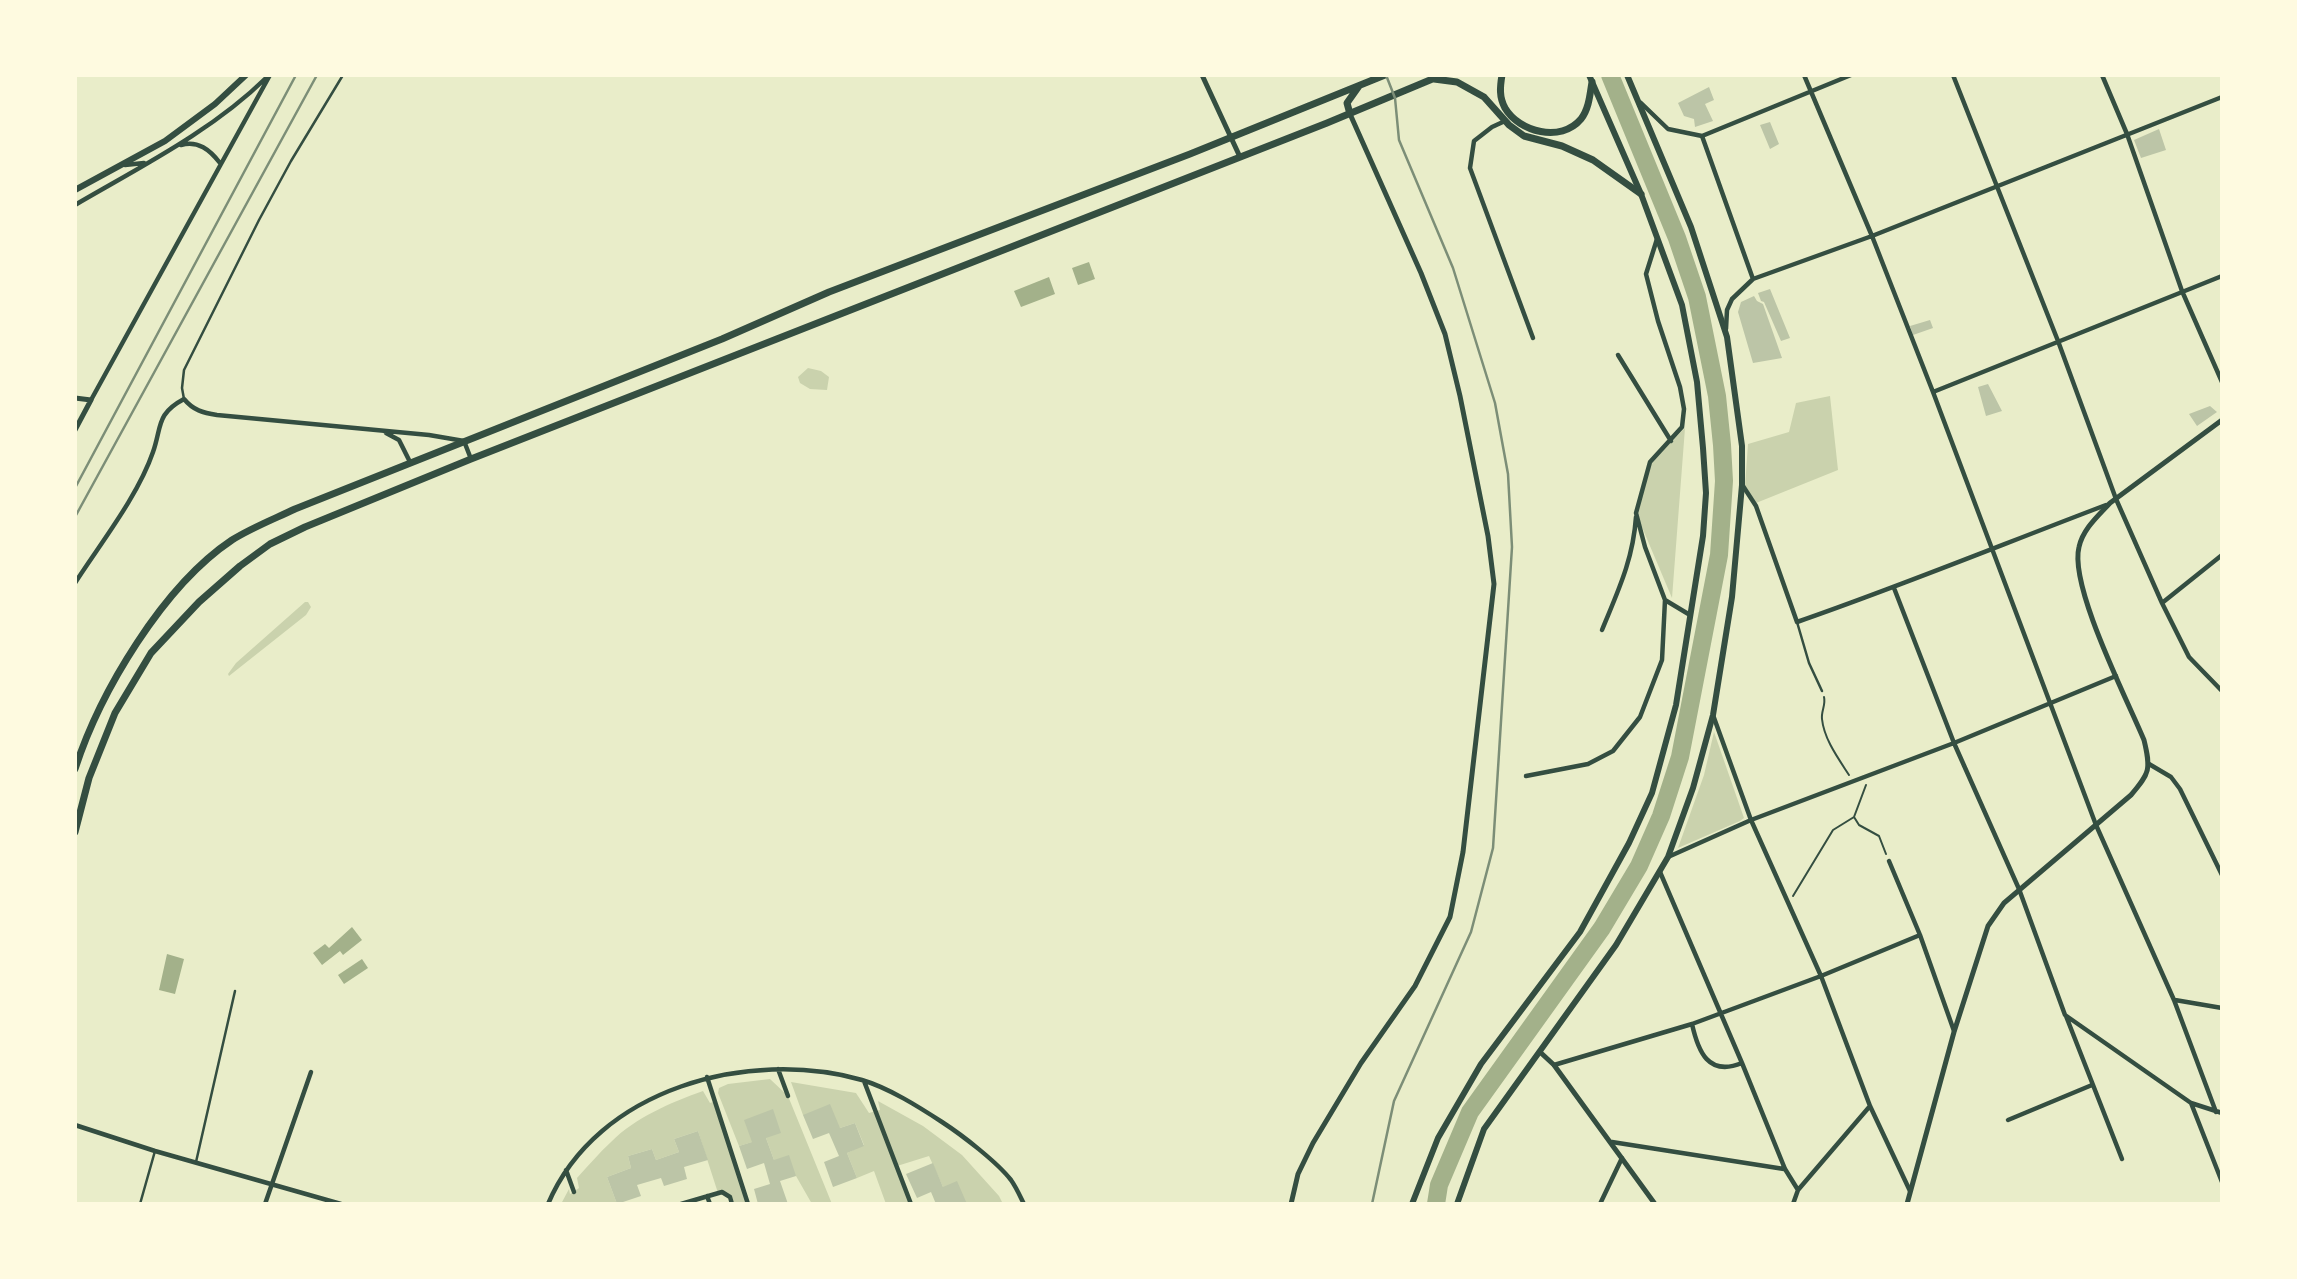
<!DOCTYPE html>
<style>
body{margin:0}
#map{position:relative;width:2297px;height:1279px;overflow:hidden;background:#e9edc9;font-family:Helvetica,sans-serif}
canvas{display:block}
.frame{position:absolute;inset:0;border:77px solid #fefae0;pointer-events:none}
</style>
<div id="map">
<canvas width="2297" height="1279"></canvas>
<div class="frame"></div>
</div>
<script>
const c = document.querySelector('canvas').getContext('2d');
c.lineJoin = 'round';
function fill(path, color) { c.fillStyle = color; c.fill(path, 'evenodd'); }
function strokePath(path, color, width, dash) { c.strokeStyle = color; c.lineWidth = width; c.lineCap = dash ? 'butt' : 'round'; c.setLineDash(dash || []); c.stroke(path); }
fill(new Path2D(`
 M808,368l13,3 8,6 -2,13 -17,-1 -10,-6 -2,-6z
 M1830,396l8,74 -82,33 -11,-17 3,-42 41,-12 7,-29z
 M1685,428l-13,170 -36,-85 14,-51z
 M305,602h3l3,5 -5,8 -77,61 -1,-2 8,-11z
 M1714,732l30,86 -4,3 -62,27 26,-73z
 M770,1079l18,17 44,108h-20l-16,-28 -22,-16 -8,-22 -27,8 -21,-53 1,-5 9,-4z
 M791,1082l65,11 13,20 11,-3 -2,-9 45,25 39,29 37,41 4,8h-36l-24,-17 -14,-31 -32,10 14,38h-25l-12,-33 -17,7 -10,-25 17,-8 -9,-22 -15,5 -37,-13z
 M703,1091l7,12 6,-2 32,103h-16l-2,-7 -12,-4 -20,-62 -24,8 5,13 -23,8 -4,-11 -24,7 3,12 -24,9 10,27h-56l8,-15 1,5 9,-6 -2,-10c11,-12 22,-25 34,-36 25,-25 59,-39 92,-51z`), '#cad2ad');
fill(new Path2D(`
 M1089,262l6,17 -17,6 -6,-17z
 M1049,277l6,17 -34,13 -7,-16z
 M352,927l10,13 -19,15 -3,-4 -18,14 -9,-12 12,-9 4,4z
 M167,954l17,5 -9,35 -16,-4z
 M362,959l6,9 -24,16 -6,-9z`), '#a3b18a');
strokePath(new Path2D(`
 M1436,1204l3,-19 31,-73 132,-184 37,-62 22,-50 19,-59 39,-202 5,-74 -2,-36 -5,-49 -20,-99 -20,-59 -67,-163`), '#a3b18a', 18);
fill(new Path2D(`
 M1709,87l5,13 -9,4 8,17 -18,6 -1,-8 -10,-3 -6,-13z
 M1770,122l9,22 -9,5 -10,-24z
 M2159,129l7,21 -25,8 -7,-18z
 M1770,289l20,49 -9,3 -17,-39 -3,-1 -3,-8z
 M1754,296l3,5 6,3 19,54 -29,5 -15,-51 3,-10z
 M1930,320l3,8 -20,7 -3,-9z
 M1988,384l14,27 -16,5 -8,-29z
 M2210,406l7,6 -20,14 -8,-12z
 M830,1104l10,24 15,-5 9,23 -17,7 10,25 -24,9 -9,-25 15,-6 -10,-23 -16,6 -10,-24z
 M773,1109l8,24 -15,5 8,22 15,-5 7,21 -16,5 8,23h-30l-4,-15 16,-5 -6,-21 -17,6 -8,-23 13,-4 -8,-22z
 M698,1131l10,29 -24,7 3,12 -23,7 -3,-8 -24,7 4,11 -24,8 -10,-27 24,-9 -3,-12 24,-7 4,11 23,-8 -5,-13z
 M933,1163l10,24 14,-6 10,23h-31l-5,-12 -14,6 -11,-24z`), '#bcc5a7');
strokePath(new Path2D(`
 M1824,697c2,8 -3,14 -2,22 2,20 16,39 27,56
 M1866,785l-12,32 5,8 20,11 7,18
 M1793,896l40,-66 21,-13`), '#344e41', 2);
strokePath(new Path2D(`
 M184,399l-2,-11 2,-18 75,-150 32,-59 52,-86
 M1797,622l12,41 13,28
 M196,1162l39,-171
 M140,1204l15,-53`), '#344e41', 2.5);
strokePath(new Path2D(`
 M1804,75l68,161 61,156 163,433 78,175 42,112
 M1953,75l105,266 58,158 46,104 27,54 33,34
 M2102,75l25,59 55,157 40,91
 M1641,103l27,26 34,7 149,-61
 M1505,121l-13,6 -18,14 -4,27 63,170
 M1702,136l51,143
 M181,145c17,-5 29,5 39,18
 M125,165l19,-2
 M75,205c65,-38 137,-74 191,-127
 M1726,329l1,-19 5,-11 21,-20 119,-43 350,-139
 M1618,355l53,86
 M1933,392l289,-116
 M91,400l179,-325
 M386,433l13,7 11,22
 M1743,486l13,20 41,116c104,-36 206,-78 309,-117
 M75,583c25,-39 63,-87 78,-131 9,-26 3,-38 31,-53 9,11 19,14 33,16l212,20 35,6 7,18
 M1894,588l60,155 65,146 46,126 126,88 31,10
 M1665,600l25,15
 M2162,603l60,-48
 M1602,630c16,-39 31,-70 34,-113
 M1713,715l38,105 70,156 49,130 40,85
 M2149,764l22,13 9,12 42,86
 M1526,776l62,-12 25,-13 27,-34 22,-57 3,-60 -20,-53 -9,-34 14,-51 32,-35 2,-18 -4,-22 -22,-66 -12,-47 11,-35
 M1668,857l83,-37 203,-77 162,-67
 M1889,861l31,74 34,96
 M1660,872l82,191 43,106 13,21
 M2175,1000l47,8
 M2066,1016l56,143
 M1692,1024c6,27 16,53 50,39
 M1554,1065l138,-41 129,-48 99,-41
 M778,1069l10,27
 M707,1077l41,127
 M864,1081l47,123
 M2191,1103l31,79
 M2008,1120l84,-35
 M75,1125l80,26 186,53
 M1612,1142l172,27
 M566,1170l8,22
 M707,1196l3,8
 M265,1204l46,-132
 M548,1204c49,-116 201,-156 314,-124 27,8 57,27 80,42 20,13 55,40 69,58 5,7 9,16 13,24
 M681,1204l41,-12 8,5 2,7
 M1600,1204l22,-46
 M1793,1204l5,-14 72,-84`), '#344e41', 4.5);
strokePath(new Path2D(`
 M1202,75l38,82
 M75,398l16,2 -16,30
 M1540,1052l14,13 101,139
 M1291,1204l7,-30 15,-31 48,-80 54,-77 35,-69 13,-65 31,-268 -6,-48 -28,-140 -15,-62 -24,-61 -71,-159
 M1907,1204l47,-172 34,-106 16,-23 127,-108c19,-22 20,-26 13,-55 -17,-41 -75,-154 -65,-193 4,-18 19,-31 31,-44l112,-83`), '#344e41', 5);
strokePath(new Path2D(`
 M75,190l90,-49 50,-37 31,-29
 M1412,1204l26,-66 43,-74 99,-132 49,-89 23,-50 24,-88 27,-169 3,-43 -3,-45 -6,-66 -15,-77 -41,-111 -52,-119
 M1457,1204l27,-75 132,-184 52,-88 25,-69 20,-73 19,-118 10,-112v-39l-15,-109 -36,-110 -64,-152`), '#344e41', 6);
strokePath(new Path2D(`
 M1502,75c-2,12 -3,22 3,33 14,24 56,35 76,11 8,-10 9,-25 11,-37
 M1434,79l23,3 27,15 25,28 15,11 38,10 31,14 48,34
 M1350,114l-3,-11 12,-17
 M75,769c25,-77 88,-183 157,-229 19,-12 42,-21 63,-31l427,-170 107,-47 361,-138 195,-79
 M75,832l14,-54 26,-65 36,-60 48,-51 41,-36 30,-22 35,-17 166,-68 856,-336 115,-48`), '#344e41', 7);
strokePath(new Path2D(`
 M75,488l221,-413
 M75,517l242,-442
 M1372,1204l22,-103 77,-169 22,-84 19,-301 -4,-73 -13,-71 -42,-135 -54,-128 -4,-42 -9,-23`), '#7c8e77', 2.5);
</script>
